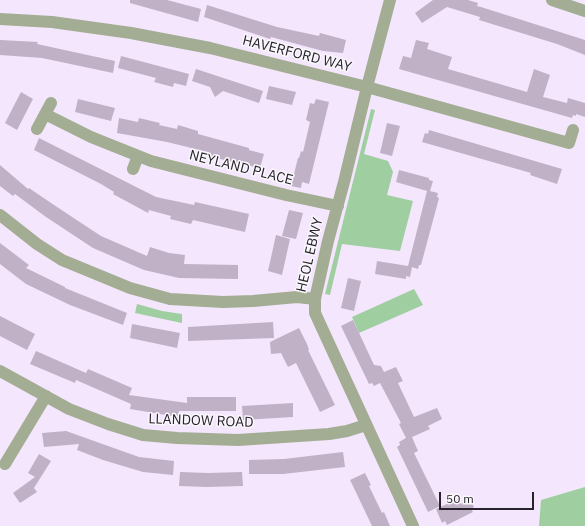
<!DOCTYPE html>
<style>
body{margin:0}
#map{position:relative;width:585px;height:526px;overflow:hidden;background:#f4e6fd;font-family:"IBM Plex Sans",sans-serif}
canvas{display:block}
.scale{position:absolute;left:439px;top:492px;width:95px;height:18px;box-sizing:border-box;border:2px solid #27222b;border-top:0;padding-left:5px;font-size:12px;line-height:14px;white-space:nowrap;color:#27222b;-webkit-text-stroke:3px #faf8fc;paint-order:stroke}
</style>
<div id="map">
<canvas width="585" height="526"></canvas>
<div class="scale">50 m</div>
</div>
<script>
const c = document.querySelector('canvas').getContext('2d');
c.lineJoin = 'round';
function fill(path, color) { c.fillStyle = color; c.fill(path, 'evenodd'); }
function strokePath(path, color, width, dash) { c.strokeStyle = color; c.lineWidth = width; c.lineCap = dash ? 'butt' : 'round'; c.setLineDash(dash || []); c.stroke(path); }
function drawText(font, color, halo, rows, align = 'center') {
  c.font = font + ' "IBM Plex Sans",sans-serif'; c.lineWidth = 3; c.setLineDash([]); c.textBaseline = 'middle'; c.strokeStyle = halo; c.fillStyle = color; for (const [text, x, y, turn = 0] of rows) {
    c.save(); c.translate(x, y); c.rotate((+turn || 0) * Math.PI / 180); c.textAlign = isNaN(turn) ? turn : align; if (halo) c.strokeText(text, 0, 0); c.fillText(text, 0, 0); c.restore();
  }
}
fill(new Path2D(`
 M371,109l4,1 -11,44 24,7 5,11 -6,23 26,6 -13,50 -58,-7 -12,51 -5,-1z
 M414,289l9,16 -64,28 -7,-16z
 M137,304l25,7 20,3v9l-47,-10z
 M585,487v39h-46l2,-26z`), '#9fcea1');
fill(new Path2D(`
 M130,0h37l34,9 -3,13 -68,-19z
 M433,0h35l10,3 -1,3 4,1 104,33v15l-28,-11 -78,-24 1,-3 -33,-10 -25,16 -7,-10z
 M207,5l70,22 42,9 1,-3 26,7 -3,13 -20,-2 -52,-14 -1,2 -66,-22z
 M0,40l38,2 -1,2 78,17 -2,12 -71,-15 -42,-3z
 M416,40l13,3 -2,6 25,8 -4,12 79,23 7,-23 16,6 -7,22 24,6 1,-5 17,5v14l-9,-3v2l-3,-1 -1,3 -173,-49 4,-13 8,2z
 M121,56l68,18 -3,12 -12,-3 -1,4 -19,-5 2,-4 -38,-10z
 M196,69l67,22 -4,12 -36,-12 -8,6 -5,-10 -18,-6z
 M269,86l27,6 -4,13 -26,-6z
 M21,92l12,7 -16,31 -12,-7z
 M78,99l37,9 -4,13 -36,-9z
 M316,99l13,3 -20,82 -7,-2 -1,6 -10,-2 7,-28h1l2,-7 2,1 7,-30 -4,-2 4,-17 4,1z
 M119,118l19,4 1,-4 21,5 -1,2 18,4 1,-4 20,6v3l51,14v2l15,4 -4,14 -53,-12 1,-4 -41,-10 -50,-9z
 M387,123l13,3 -8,30 -12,-3z
 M429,130l133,39 -5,15 -27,-9 1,-2 -109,-31 3,-9 3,1z
 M39,138l117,59 38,8 1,-3 54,12 -4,18 -52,-12 -2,4 -21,-5 1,-3 -22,-6 -1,3 -35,-19 1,-2 -13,-8 -67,-34z
 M0,165l28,24 1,-1 25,17 47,31 46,20 3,-9 19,6 16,2 -1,9 54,1v14l-59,-1 -35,-8 -51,-22 -47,-31 -31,-23 -2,2 -13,-10z
 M399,170l30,8v2l4,1 -3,10 8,2 -1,4 2,1 -18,67h-2l-1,4 -6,-2 -2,10 -4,-1v3l-31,-5 2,-13 31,5 19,-75 -31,-9z
 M289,210l14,3 -7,26 -14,-3z
 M276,235l14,4 -8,36 -14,-4z
 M0,243l29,22 -3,3 39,19v1l62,25 -4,12 -53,-20 -44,-21 -26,-20z
 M348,278l13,3 -7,30 -13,-3z
 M0,316l35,18 -8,16 -27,-14z
 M353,320l21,45 7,1 3,6 12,-5 7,14 -5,2 16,34 23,-9 5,11 -14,7 2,3 -18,8 6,14 -4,2 26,53 -12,6 -31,-65 3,-2 -1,-3 7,-4 -7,-14 2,-1 -21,-40 -6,3 -2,-3 -3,1 -28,-58z
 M273,322l1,16 -86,3v-14z
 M132,324l48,9 -3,15 -47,-10z
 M299,328l8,16 2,6h-1l27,55 -15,7 -24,-49 -8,4 -7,-14 -10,1 -1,-12z
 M36,351l50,22 2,-4 44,19 -3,7 58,8v-6h49v14h-57l-1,6 -48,-8 1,-5 -55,-24 -1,3 -45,-19z
 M293,403v14l-50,3 -1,-14z
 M66,431l73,26 35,4 -1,14 -30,-3 -40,-12 -26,-10 2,-6 -35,3 -2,-14z
 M343,452l2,15 -62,7h-34v-14l35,-1z
 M39,454l12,7 -17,27 3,4 -17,11 -7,-10 22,-16 -7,-4z
 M180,472l28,1 34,-1 1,14 -36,1 -28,-1z
 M365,473l6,12 -2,1 13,27 2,-1 6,14h-18l-20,-42 -2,-4z
 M458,499l3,5 9,-5 4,8 -3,2 2,3 -26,13 -2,-4 -3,2 -6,-14z`), '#c1b1c6');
strokePath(new Path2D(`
 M390,0l-23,87 -23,95 -16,59 -13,58v14l98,213
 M552,0l33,11
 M0,19l52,3 79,11 79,15 157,39 202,56 4,-13
 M45,114l46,23 60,24 135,34 52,11
 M37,129l14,-26
 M133,169l5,-13
 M0,215l37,29 25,16 68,28 40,11 53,3 30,-1 44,-4 18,2
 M0,371l69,38 39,15 35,11 34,3 61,2 91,-6 18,-3 19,-6
 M5,464l41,-68`), '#a3ad93', 12);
drawText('14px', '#27222b', '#faf8fc', [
 ["HAVERFORD WAY",297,54,14],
 ["NEYLAND PLACE",241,168,14],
 ["HEOL EBWY",310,255,-77],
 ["LLANDOW ROAD",201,421,2]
]);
</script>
